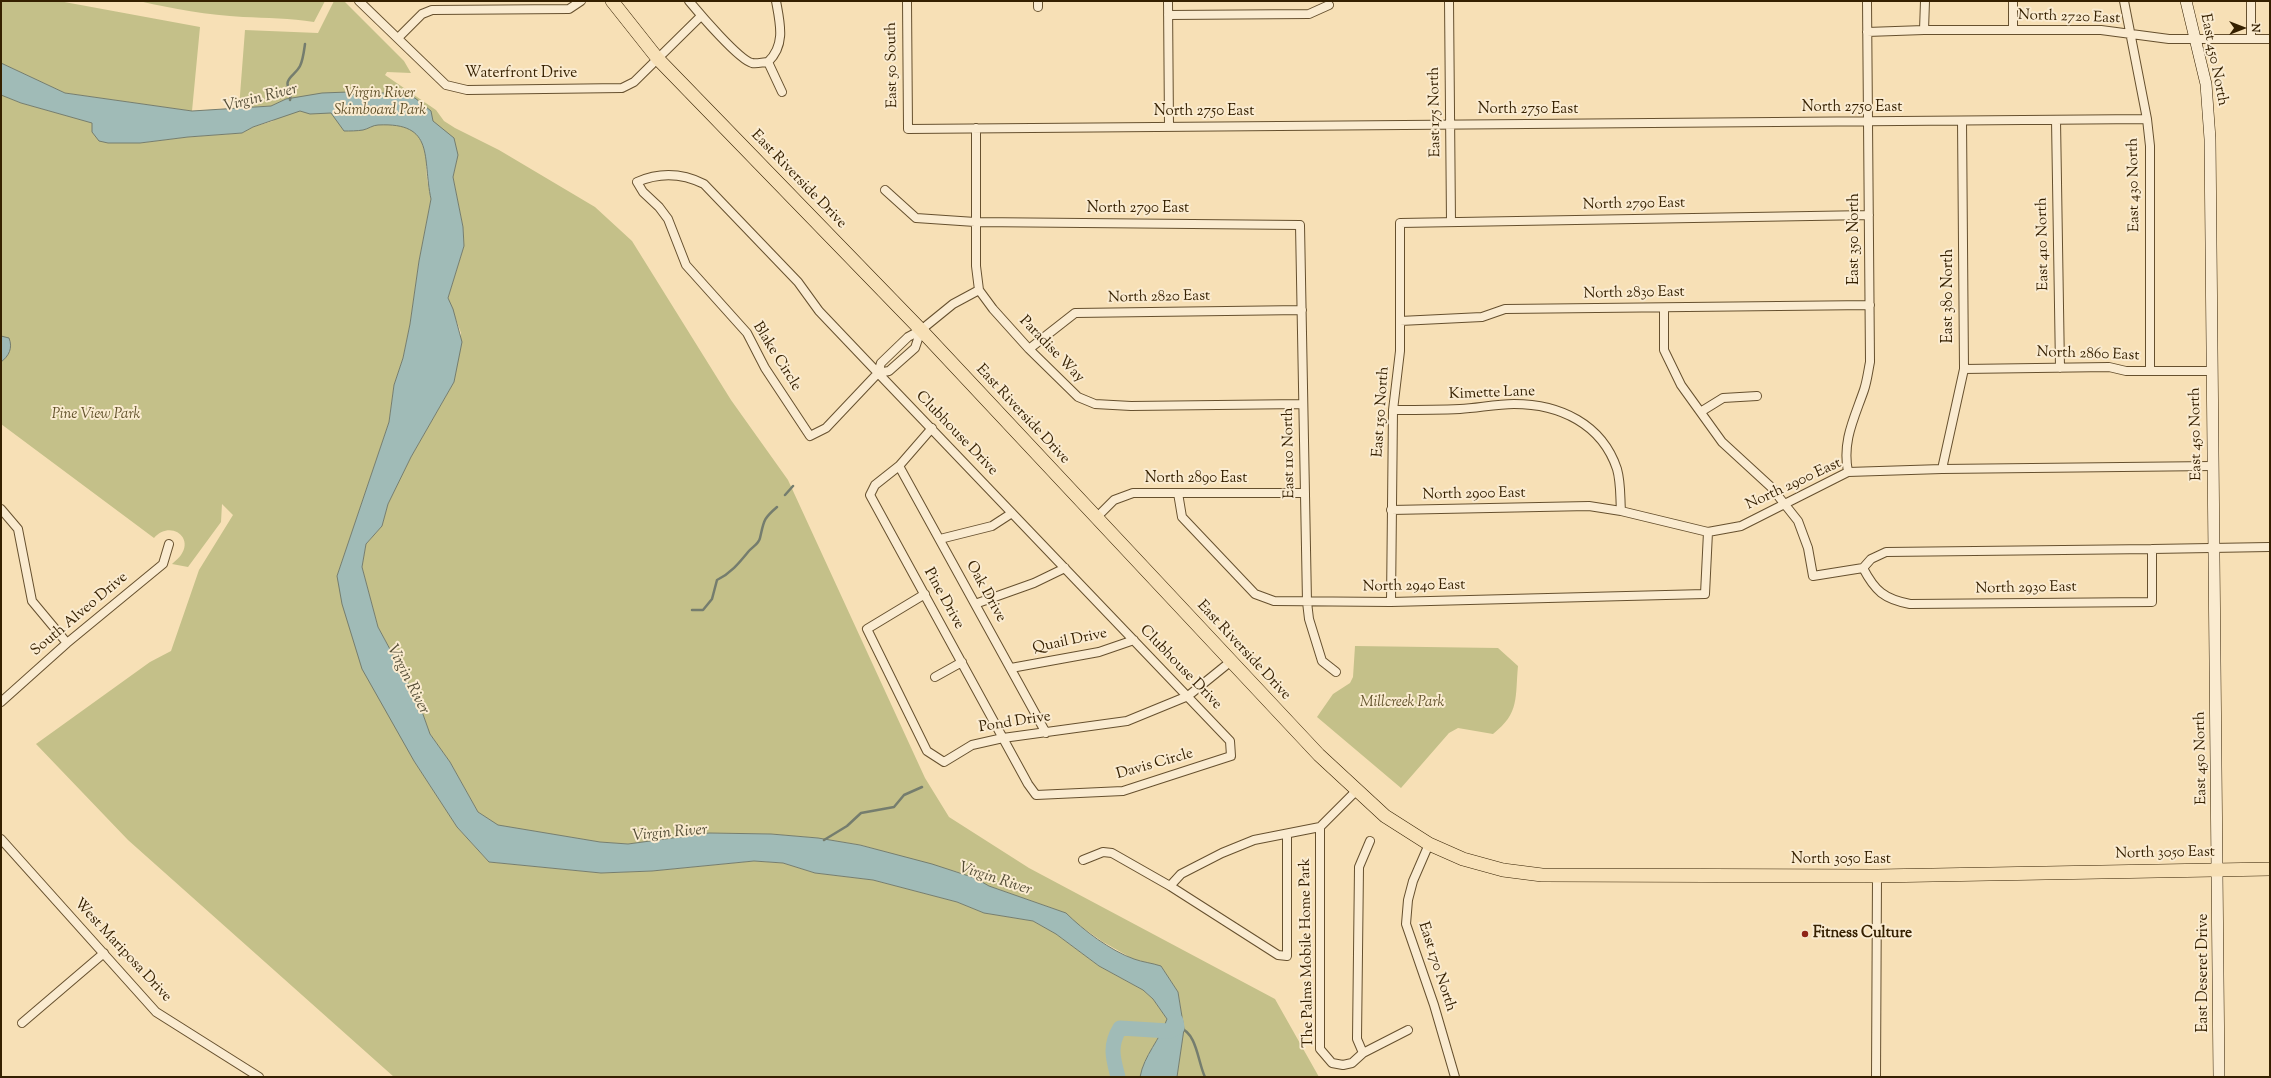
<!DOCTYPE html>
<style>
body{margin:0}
#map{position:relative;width:2271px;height:1078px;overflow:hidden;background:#f7e0b6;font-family:"Sorts Mill Goudy",serif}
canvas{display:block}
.frame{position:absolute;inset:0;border:2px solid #352000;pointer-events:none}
.north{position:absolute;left:2223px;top:8px;width:40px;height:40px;-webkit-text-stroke:3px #faebd0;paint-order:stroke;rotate:90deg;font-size:11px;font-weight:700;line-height:16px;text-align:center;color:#352000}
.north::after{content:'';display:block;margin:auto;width:14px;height:18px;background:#352000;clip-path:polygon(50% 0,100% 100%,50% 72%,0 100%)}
</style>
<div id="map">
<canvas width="2271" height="1078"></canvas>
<div class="frame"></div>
<div class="north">N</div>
</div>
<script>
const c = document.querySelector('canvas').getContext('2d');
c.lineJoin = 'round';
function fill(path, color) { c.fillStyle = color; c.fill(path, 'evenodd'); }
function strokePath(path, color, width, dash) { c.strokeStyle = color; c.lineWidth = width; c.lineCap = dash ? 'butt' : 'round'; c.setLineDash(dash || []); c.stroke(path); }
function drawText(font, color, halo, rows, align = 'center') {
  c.font = font + ' "Sorts Mill Goudy",serif'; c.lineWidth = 4; c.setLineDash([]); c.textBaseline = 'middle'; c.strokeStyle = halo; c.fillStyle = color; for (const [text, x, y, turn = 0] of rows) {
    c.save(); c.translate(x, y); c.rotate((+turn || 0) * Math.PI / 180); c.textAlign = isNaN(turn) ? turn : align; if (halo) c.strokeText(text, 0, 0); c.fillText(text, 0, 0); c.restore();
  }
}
fill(new Path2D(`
 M1,1h58l141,26 -8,84 -127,-18 -64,-30z
 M139,1h186l-11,21c-24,-4 -47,-4 -71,-5 -35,-2 -70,-8 -104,-16z
 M334,1h10l60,60 7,12 -24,-1 -2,3 51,35 8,11 11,7 44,22 96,57 37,34 99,159 57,80 137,298 24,39 80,51 246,131 44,78h-142l7,-49 -6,-36 -17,-26 -28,-7 -30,-17 -27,-19 -10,-10 -77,-27 -28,-13 -100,-28 -43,-7 -47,-4 -62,-1 -81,11 -28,-2 -103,-17 -19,-13 -28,-50 -20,-28 -11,-31 -41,-76 -16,-60 4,-23 16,-18 6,-22 23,-47 43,-75 7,-49 -13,-35 16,-52 -1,-19 -10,-50 4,-18 -31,3 1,17 4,20 -12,62 -9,63 -7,34 -9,27 -5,37 -52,154 77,185 43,66 32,35 112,11 51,-2 102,-10 29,2 32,10 58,7 84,22 27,11 49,8 23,13 43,32 44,24 10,9 14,20c-7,21 -23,36 -27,58h-746l-266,-237 -92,-96 114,-82 21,-11 28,-81 34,-55 -11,-11 -1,18 -33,45 -16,-3c3,-3 7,-6 9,-9 13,-18 -11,-35 -27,-17l-153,-114v-329l20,8 72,20 47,20 48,-6 54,-4 11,-6 20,-6 13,-22 -15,7 -32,2 6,-78 73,3z
 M1355,646l143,2 20,18c-3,31 2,47 -25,68l-35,-6 -9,5 -48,55 -84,-71 16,-23 17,-11 3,-6z`), '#c4c089');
const water = new Path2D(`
 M1,63l64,30 127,18 79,-5 15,-7 36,-6 26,-1 13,6 18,-5h16l20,5 16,13 2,10 21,17 4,17 -5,22 10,50 1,19 -16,52 5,11 9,33 -8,40 -43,75 -23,47 -6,22 -16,18 -4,23 16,60 41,76 11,31 20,28 28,50 20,13 102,17 28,2 81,-11 62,1 47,4 42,7 72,19 43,14 14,8 77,27c17,17 45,38 68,46 8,3 18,4 27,7l17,26 6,37 -7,48h-37c4,-22 20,-37 27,-58l-14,-20 -10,-9 -44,-24 -43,-32 -23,-13 -49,-8 -27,-11 -84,-22 -58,-7 -32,-10 -29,-2 -102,10 -51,2 -112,-11 -32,-35 -43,-66 -52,-92 -20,-65 -5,-28 52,-154 5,-37 9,-27 7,-34 9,-63 12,-62c-9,-41 5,-77 -53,-74 -5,0 -10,4 -15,5 -6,1 -13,1 -19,1l-13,-18 -21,1 -10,-3 -47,16 -11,6 -54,4 -48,6h-32l-9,-2 -7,-9v-9l-71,-20 -20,-8z
 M1,336l8,2c4,10 0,18 -8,24z`);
fill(water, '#a0bbb7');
strokePath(water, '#757d6e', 1);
strokePath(new Path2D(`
 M290,100l1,-8c-10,-13 4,-16 9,-26 3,-6 4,-15 5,-22
 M785,495l8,-9
 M692,610h11l9,-11 5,-19c14,-7 22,-17 31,-28 4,-5 11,-8 12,-14 4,-17 3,-19 17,-31
 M824,840l23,-14 14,-13 33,-6 10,-12 18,-8
 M1180,1028c17,5 18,35 25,49`), '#757d6e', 2.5);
strokePath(new Path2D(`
 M1118,1077c-5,-19 -9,-31 2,-49l49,3 8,-4 -1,-6`), '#a0bbb7', 15);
const street = new Path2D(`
 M359,1l87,84 21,5 155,-2 12,-6 67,-66
 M689,1c10,12 50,59 63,62 5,1 11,-1 16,-1 18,-17 12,-39 8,-61
 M907,1l1,128 1239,-10
 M1038,1v6
 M1168,1l1,126
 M1449,1l2,221
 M2013,1v29
 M2124,1l23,118 3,27v225
 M2251,1v38
 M1168,15l141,-1 20,-9
 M1924,30l1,-29
 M1867,32l57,-2h177l68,9h101
 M398,38l24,-24 10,-4 137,-1 12,-8
 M768,62l14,30
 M2056,120l4,248
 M976,128v138l3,24 14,19 36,40 49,48 17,7 36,2 172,-2
 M885,190l31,28 59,4 325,3 7,377 2,17 13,42 14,11
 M1664,308v42l17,35 41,57 49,45 27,34 10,27 5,28 50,-8 8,-9 15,-7 266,-3v53l-242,2c-26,-5 -35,-13 -47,-36
 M1400,321l82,-4 23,-8 365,-4
 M1029,349l46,-36 227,-3
 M1964,369l145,-2 17,4h85
 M878,373l11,-2 26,-23 6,-18
 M1393,410c22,0 45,0 67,-1 18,-1 36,-5 54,-5 46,0 88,20 103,65 4,14 3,28 4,42
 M1702,411l21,-13 34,-2
 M932,428l-33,38 -24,19 -5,10 158,289 8,11 87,-4 108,-35 -1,-15 -352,-368 -59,-62 -21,-29 -94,-98c-22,-11 -44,-12 -67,-2l6,10 16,15 9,12 18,46 61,68 18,35 45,68 16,-8 52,-55 3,-10 27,-26 13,-7 32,-26 26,-14
 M899,466l147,267
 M1942,469l22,-100 -2,-248
 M1848,472c-6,-31 6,-53 16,-82 3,-9 4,-18 6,-28l-3,-361
 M1178,493l4,24 73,77 19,7 117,1 314,-8 3,-62
 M1,509l17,20 14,72 35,42
 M1391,510l198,-4 32,5 87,21 33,-6 107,-54 94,-3 270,-3
 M1096,518l18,-18 19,-7h172
 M940,539l52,-13 20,-13
 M2152,549l117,-2
 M925,594l-58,35 60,122 17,11 28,-17 31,-7 124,-17 61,-25 42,-34
 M1391,602l2,-192 7,-59v-128l469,-8
 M975,604l59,-21 31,-15
 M1011,668l88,-16 35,-12
 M935,677l27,-15
 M1,702l66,-59 96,-79 6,-20
 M1320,827v222l12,14 11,2 9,-2 11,-10 45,-23
 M1,839l155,173 103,65
 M1429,844l-16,37 -5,19 -2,24 28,81 21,72
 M1083,860l20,-8 9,1 58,33 108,69 9,1v-122
 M1170,886l11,-12 41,-21 32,-13 66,-13 37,-37
 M22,1023l82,-70
 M1363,1053l-6,-14 2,-172 11,-26
 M1876,1077l1,-201`);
const secondary = new Path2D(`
 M2186,1l20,83 4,55 9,938`);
const primary = new Path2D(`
 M612,1l46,58 263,271 398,425 66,61 44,28 34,15 40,11 39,5 335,1 393,-7`);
strokePath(street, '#66502e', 10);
strokePath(secondary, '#352000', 12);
strokePath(primary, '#352000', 14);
strokePath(street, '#faebd0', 8);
strokePath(secondary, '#faebd0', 11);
strokePath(primary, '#f7e0b6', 13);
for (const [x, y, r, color] of [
 [1805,934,4,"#8f2418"]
]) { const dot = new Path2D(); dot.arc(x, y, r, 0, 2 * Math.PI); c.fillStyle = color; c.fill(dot); strokePath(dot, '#faebd0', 1.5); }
drawText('15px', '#352000', '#faebd0', [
 ["North 2720 East",2069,18,2],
 ["East 450 North",2213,60,79],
 ["East 50 South",893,65,-91],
 ["Waterfront Drive",521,74],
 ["North 2750 East",1852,108],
 ["North 2750 East",1528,110],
 ["North 2750 East",1204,112],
 ["East 175 North",1436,112,-91],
 ["East Riverside Drive",798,180,46],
 ["East 430 North",2135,185,-91],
 ["North 2790 East",1634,205,-1],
 ["North 2790 East",1138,209],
 ["East 350 North",1855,239,-90],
 ["East 410 North",2044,244,-91],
 ["North 2830 East",1634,294,-1],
 ["East 380 North",1949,296,-90],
 ["North 2820 East",1159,298,-1],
 ["Paradise Way",1051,350,46],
 ["North 2860 East",2088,355,2],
 ["Blake Circle",776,357,58],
 ["Kimette Lane",1492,394,-2],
 ["East 150 North",1382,412,-86],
 ["East Riverside Drive",1022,415,47],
 ["Clubhouse Drive",956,434,46],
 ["East 450 North",2197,434,-91],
 ["East 110 North",1290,453,-91],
 ["North 2890 East",1196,479],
 ["North 2900 East",1794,485,-25],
 ["North 2900 East",1474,495,-1],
 ["North 2940 East",1414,587,-1],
 ["North 2930 East",2026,589,-1],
 ["Oak Drive",985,592,61],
 ["Pine Drive",943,599,61],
 ["South Alveo Drive",80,615,-40],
 ["Quail Drive",1070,642,-12],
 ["East Riverside Drive",1243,651,47],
 ["Clubhouse Drive",1180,668,46],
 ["Pond Drive",1015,723,-9],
 ["East 450 North",2202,758,-91],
 ["Davis Circle",1155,765,-16],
 ["North 3050 East",2165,854,-1],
 ["North 3050 East",1841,860],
 ["West Mariposa Drive",122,951,47],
 ["The Palms Mobile Home Park",1308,953,-91],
 ["East 170 North",1436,967,72],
 ["East Deseret Drive",2204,973,-90]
]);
drawText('italic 15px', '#605029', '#faebd0', [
 ["Virgin River",380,94],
 ["Skimboard Park",380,111],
 ["Pine View Park",96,415],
 ["Millcreek Park",1402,703]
]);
drawText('bold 15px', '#352000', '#faebd0', [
 ["Fitness Culture",1813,934]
], 'left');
drawText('italic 16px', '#554e37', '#faebd0', [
 ["Virgin River",261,99,-14],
 ["Virgin River",407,680,63],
 ["Virgin River",670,834,-5],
 ["Virgin River",995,880,18]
]);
</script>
